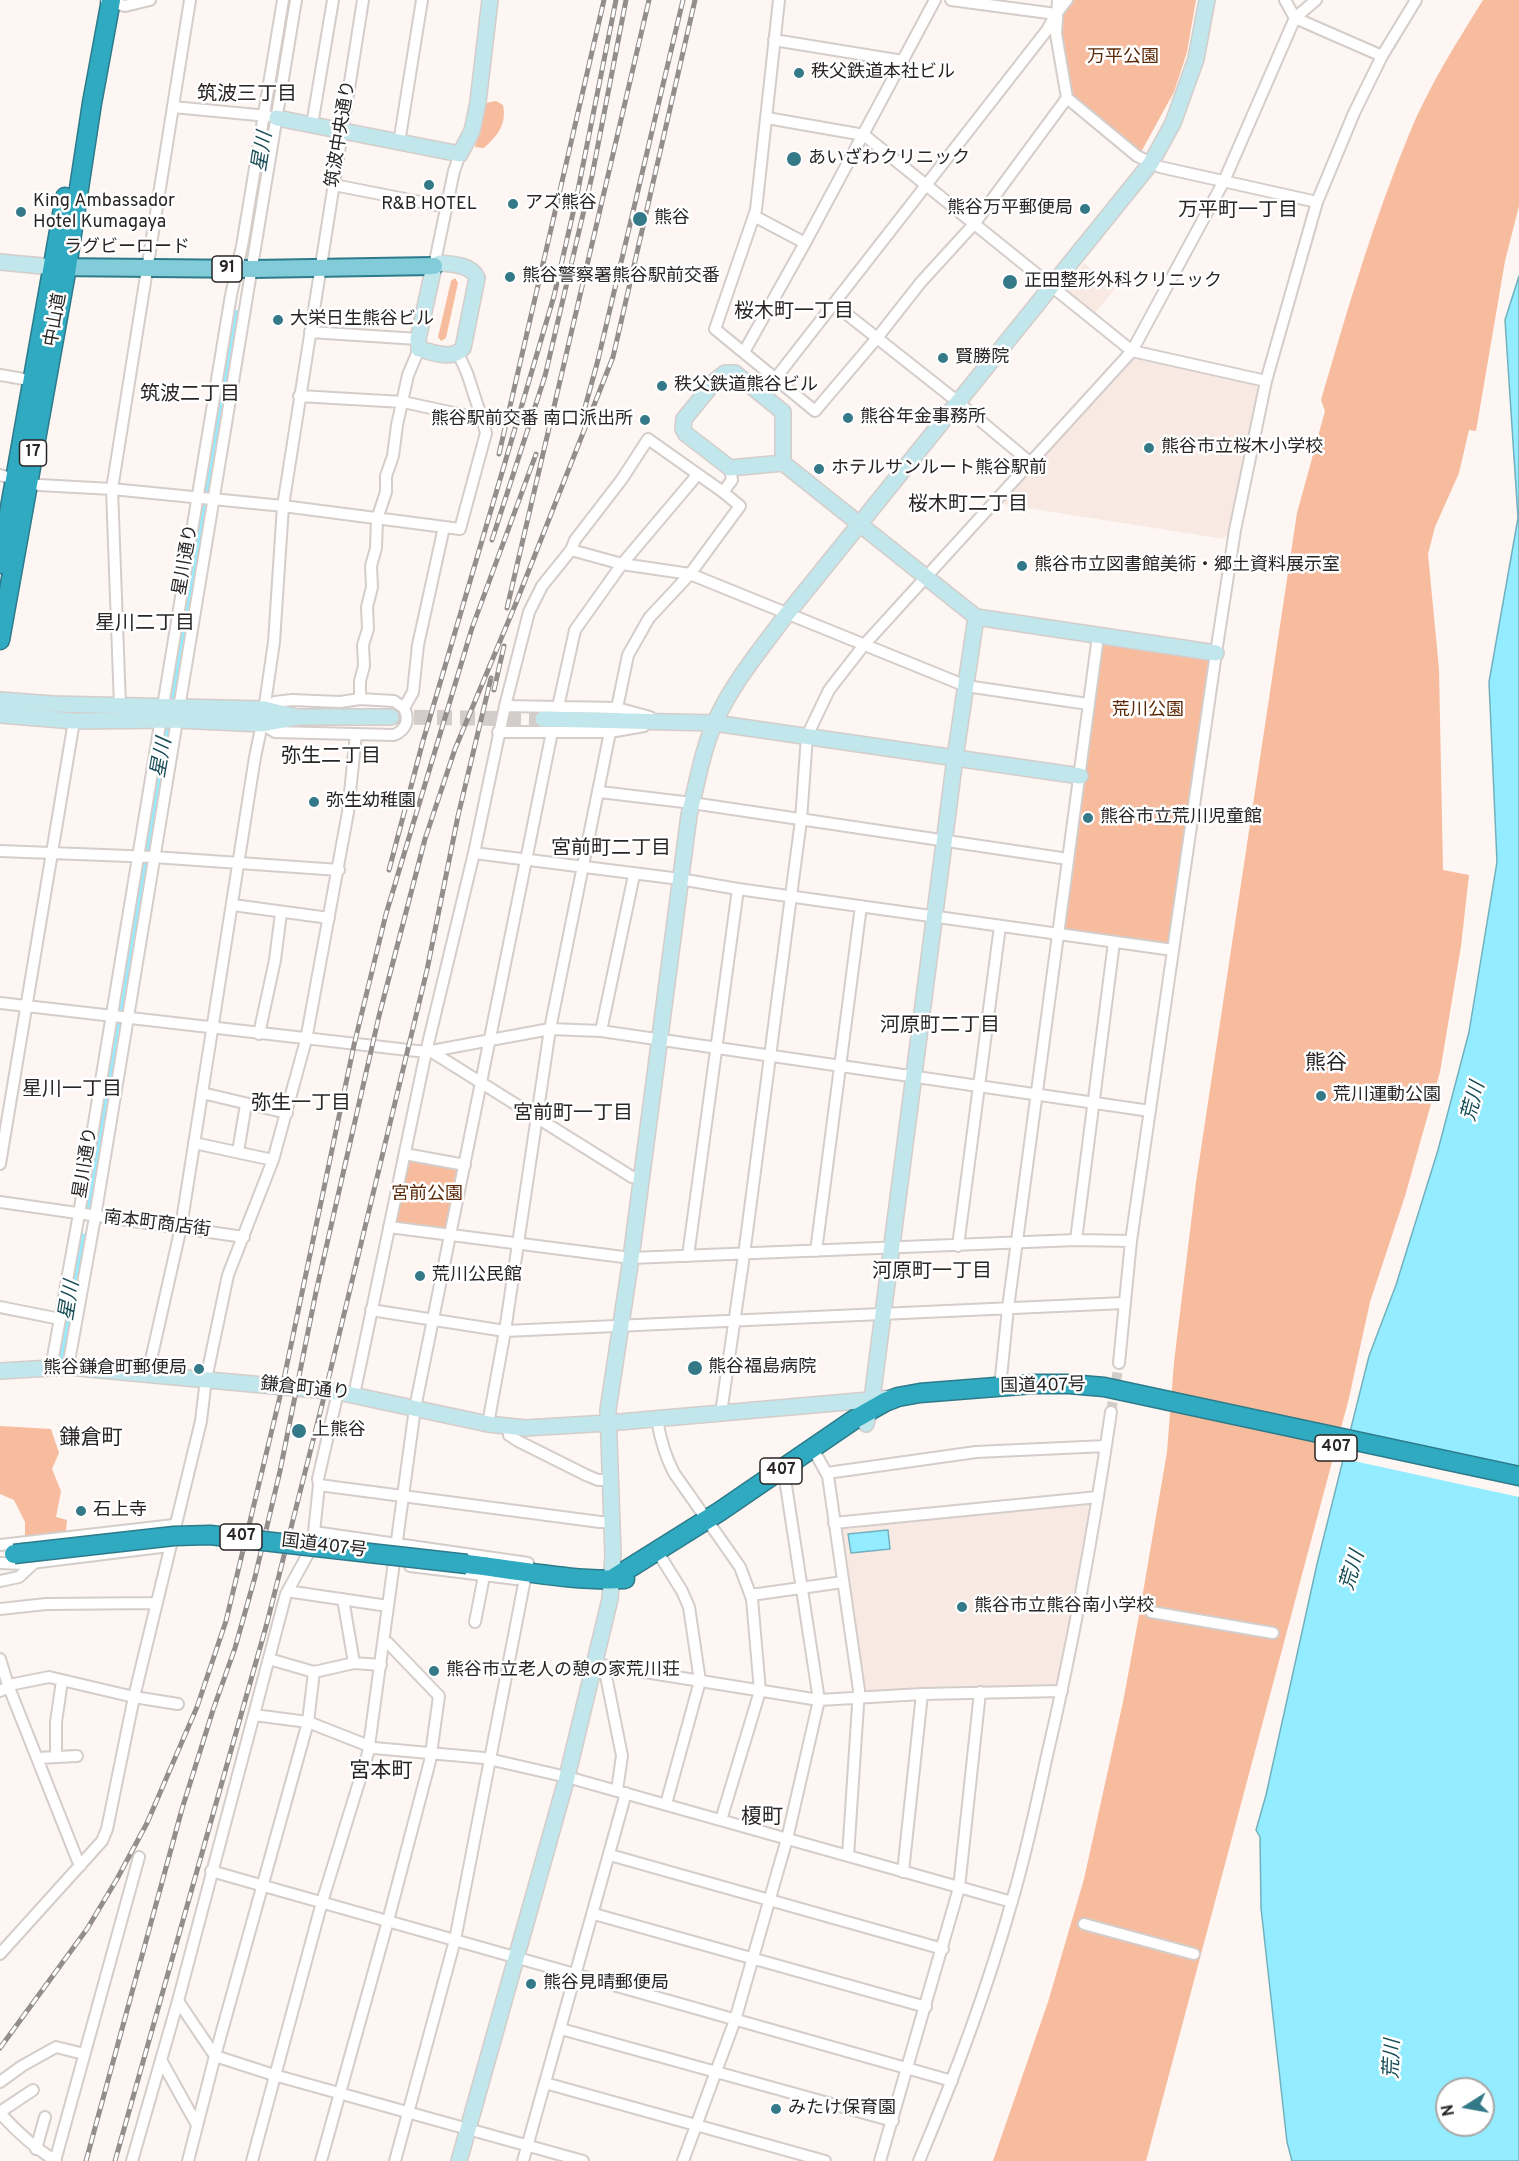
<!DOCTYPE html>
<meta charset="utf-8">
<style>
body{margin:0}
#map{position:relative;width:1519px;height:2161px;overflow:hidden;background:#fdf6f3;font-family:Overpass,sans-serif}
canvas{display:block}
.north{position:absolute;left:1435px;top:2077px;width:60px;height:60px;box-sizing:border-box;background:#fff;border:2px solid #a9a8a7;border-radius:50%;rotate:259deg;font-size:16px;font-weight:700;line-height:24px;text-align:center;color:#282524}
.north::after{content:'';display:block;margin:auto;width:21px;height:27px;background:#347987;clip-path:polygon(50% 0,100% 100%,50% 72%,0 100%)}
</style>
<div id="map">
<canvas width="1519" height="2161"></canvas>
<div class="north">N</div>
</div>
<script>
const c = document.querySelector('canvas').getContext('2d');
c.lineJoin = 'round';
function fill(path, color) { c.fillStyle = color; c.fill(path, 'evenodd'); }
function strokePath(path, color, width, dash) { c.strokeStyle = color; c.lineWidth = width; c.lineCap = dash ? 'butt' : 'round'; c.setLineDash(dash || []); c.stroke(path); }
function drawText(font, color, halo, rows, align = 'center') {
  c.font = font + ' Overpass,"Noto Sans JP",sans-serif'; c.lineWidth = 5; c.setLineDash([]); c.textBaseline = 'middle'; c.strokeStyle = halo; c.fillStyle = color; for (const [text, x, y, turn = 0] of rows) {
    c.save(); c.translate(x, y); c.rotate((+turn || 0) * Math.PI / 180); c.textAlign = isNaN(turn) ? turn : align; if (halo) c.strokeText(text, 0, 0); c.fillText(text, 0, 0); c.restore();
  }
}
fill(new Path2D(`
 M1084,263l31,26 -21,25 -31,-25z
 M1131,358l124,27 5,7 -32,142 -4,5 -222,-35z
 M1088,1503l2,4 -32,176 -3,3 -186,7 -5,-4 -23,-158 2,-2z`), '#f8eae2');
fill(new Path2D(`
 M1073,0h123l-9,52 -13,40 -33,60 -71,-56 -12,-71 3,-8z
 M1483,0h36v206l-14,55 -29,170 -7,-1 -10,43 -24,54 -7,27 11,115 4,201 26,5 -8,71 -21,126 -35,124 -35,106 -21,96 -203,763h-153l55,-159 36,-123 39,-177 17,-92 27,-158 7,-90 22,-180 101,-669 28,-102 -4,-11c26,-90 53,-181 89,-268 19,-46 47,-90 73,-132z
 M496,101l7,4c4,20 -6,31 -19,43l-9,-1 11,-44z
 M455,278l3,5 -12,55 -5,3 -3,-4 13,-56z
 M1101,641l111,17 -43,285 -106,-13z
 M409,1158l51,10 -13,62 -53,-8z
 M0,1426l51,3 8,24 -7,16 9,22 -5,26 11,3 -2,20 -34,1 -6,-5v-14l-11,-22 -14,-6z`), '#f7bc9d');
const water = new Path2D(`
 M1519,276v1885h-227l-5,-19 -26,-234 -1,-71 -4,-7 10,-35 51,-231 52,-208 27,-71 42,-135 31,-118 28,-170 -8,-180 29,-164 -13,-198zM1447,2089h36v36h-36z
 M888,1530l2,19 -39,4 -3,-19z`);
fill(water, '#93ecff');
strokePath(water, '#73b0bd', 1.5);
fill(new Path2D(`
 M1347,1430l172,37v30l-179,-39z`), '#fdf6f3');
strokePath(new Path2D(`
 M251,233l38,-233
 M208,489l29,-171
 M120,1009l85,-503
 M87,1207l30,-181
 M62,1360l19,-119`), '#93ecff', 16);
strokePath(new Path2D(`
 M1111,1412l8,-49`), '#d2ccca', 10, [10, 5]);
strokePath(new Path2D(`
 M391,717l152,2`), '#d2ccca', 15, [15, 8]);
const street = new Path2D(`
 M779,0l-23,210 -41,119 100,82 62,-73 44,-56 53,-58 93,-126
 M951,0l105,14
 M1058,0l-2,34 11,64 70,58 23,11 157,35
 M1285,0l10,18 87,38
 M106,1l19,5 25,-6
 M774,40l129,21
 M173,107l95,9
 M767,118l97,17 268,216 134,30
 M312,125l21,-125
 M399,143l23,-143
 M334,185l112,22
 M754,216l51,27
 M434,266l20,-95 6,-17
 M834,304l124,98 73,61
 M310,332l108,7
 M744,352l61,-109 130,-243
 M0,375l35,6
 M775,379l272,-349 9,-16 11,-14
 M299,396l104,6 79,17 -15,-46 -9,-20
 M0,475l39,10 73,4 171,17 177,23 26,-96 -4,-14
 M723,492l9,-12 -2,-12
 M571,550l51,14 68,10 276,112 122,18
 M360,699v-18l4,-15 -1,-21 5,-16 -1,-22 5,-20 -1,-21 5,-18 1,-29 9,-27v-16l7,-20 4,-31 11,-50 11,-26
 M120,706l-8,-217 78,-489
 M505,706l112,2 33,9
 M558,707l17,-77 47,-66 76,-90
 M404,708l9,-16 5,-47 26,-118
 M262,724l13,8 119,3c12,-5 16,-15 10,-27l-10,-7 -34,-2 -20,3 -48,-2 -17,2 -11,7
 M498,732h112l34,-6
 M600,792l92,11 376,56
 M0,851l154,6 185,13
 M474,853l206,26 58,10 435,61
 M233,905l96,13
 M0,1003l426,49 124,-23 51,2 549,80
 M601,1031l33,-156
 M259,1034l16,-74 6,-47
 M432,1052l200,125 9,1
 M202,1093l85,20
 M194,1143l79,17
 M238,1152l8,-48
 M405,1154l60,11
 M0,1164l74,-443
 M0,1202l244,35
 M389,1227l242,31 445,-18 55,1
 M1076,1240l38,-298
 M958,1246l42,-320
 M816,1251l45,-345
 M688,1256l50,-367
 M0,1307l60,12
 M371,1310l134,21 619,-28
 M1119,1363l12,-122 85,-588 19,-123 31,-149 51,-179 37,-89 28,-57 34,-56
 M68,1367l27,-150 201,-1217
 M51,1368l28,-154 152,-919 11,-49 41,-246
 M148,1373l33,-146 74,-470 7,-33 12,-82 9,-136 80,-506
 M1000,1387l8,-79 90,-672
 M354,1395l72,-343 48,-199 31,-147 24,-94 13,-26 29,-36 4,-10 47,-61 26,-40 75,53 17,14 -50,68 -41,44 -21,37 -11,53
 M721,1413l23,-158 47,-359 10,-76 6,-84 22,-46 35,-45 268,-294 92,-170 71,-163 21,-18
 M657,1419c3,19 8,37 17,54l66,94 12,32 8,92 -39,129
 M488,1424l17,-93 45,-302 60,-297
 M510,1427l-1,8 9,6 68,34 12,5h12
 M813,1449l15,27 31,214 -11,166
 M827,1473l149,-21 130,-6
 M319,1485l281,37h12
 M834,1523l264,-26
 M314,1532l214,31 -73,377 -60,221
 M0,1545l174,-20
 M657,1551l25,40 7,16 11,74 -34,123
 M0,1563l23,1 146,-18
 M410,1566l106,13
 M0,1581l19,-4 16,-15
 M288,1590l5,2 95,14
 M751,1595l92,-13
 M343,1599l11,64
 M0,1609l46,-5 111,-1
 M1151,1612l122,21
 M475,1622l9,-46
 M0,1659l8,26 69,174 4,6
 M269,1659l45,13 40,-9 27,2
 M595,1664l224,36 103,-6 140,-3
 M604,1666l18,90 -5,34
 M0,1691l14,-7 35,-7 85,20 44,7
 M254,1715l54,7 66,26 110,10 83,19 445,125
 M56,1757v-35l6,-41
 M37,1758l40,-2
 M610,1855l333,94
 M211,1871l741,210
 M903,1872l19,-178
 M594,1914l332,93
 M1084,1924l110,30
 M0,1954l102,-113 5,-12 27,-132 67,-276 5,-42 22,-104 45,-115 33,-120 42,-228 8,-78
 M178,2001l37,55 59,19 309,86
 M561,2029l332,92
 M161,2060l36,65
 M0,2082l22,-16 34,-19 28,7
 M545,2083l280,78
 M0,2112l33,-22
 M0,2113c17,19 33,34 56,48
 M36,2149l9,-32
 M55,2161l84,-304
 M132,2161l46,-160 108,-407 22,-40 6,-22 5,-47 -1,-6 20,-87
 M188,2161l27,-105 93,-334 6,-50
 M252,2161l70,-259 46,-149 47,-345 137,-676
 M321,2161l68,-244 41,-156 9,-65 -51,-53 -4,-2
 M523,2161l103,-368
 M683,2161l52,-141 52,-181 32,-139 -34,-221 -5,-8
 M880,2161l79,-273 21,-196
 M919,2161c36,-85 68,-171 93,-260 14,-47 24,-94 34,-141 27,-115 48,-231 65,-348`);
const secondary = new Path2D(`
 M277,118l183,36 12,-23 6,-29 12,-102
 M0,262l53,5
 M440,263c13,1 32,2 37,15l-14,70c-11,13 -30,4 -44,1l-1,-10 16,-73z
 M783,463v-51l-48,-39h-10l-9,7 -32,39 -1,10 3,5 44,34 53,-5 193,154 240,36
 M0,700l53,4 211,5 29,7
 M0,715l74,6 102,-1 86,4 37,-7h92
 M543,719l171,4 366,53
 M0,1371l68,-4 270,25 150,32 37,4 83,-5 284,-25
 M866,1424l6,-25 83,-641 21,-141
 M459,2161l108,-384 43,-178 3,-44 -5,-145 23,-152 58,-443c8,-31 13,-64 26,-93 18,-40 46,-73 72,-108l364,-451 22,-40 23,-64 11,-59`);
const primary = new Path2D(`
 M54,267l198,2 182,-3`);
const highway = new Path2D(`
 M0,564l65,-367
 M0,640l67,-373 25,-164 19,-103
 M467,1564c52,6 106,18 158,15
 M612,1579l107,-67 136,-93 30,-17 13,-5 22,-4 114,-9h35l35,3 415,89`);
strokePath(street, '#d4cdca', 14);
strokePath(secondary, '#d4cdca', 18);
strokePath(primary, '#2d7b8a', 20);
strokePath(highway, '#2d7b8a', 21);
strokePath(street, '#fff', 10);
strokePath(secondary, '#c1e6ec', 15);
strokePath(primary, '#82ccda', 16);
strokePath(highway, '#2faac1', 18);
const rail = new Path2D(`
 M584,411l14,-51 85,-360
 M499,454l105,-454
 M492,540l53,-164 47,-200 34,-176
 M507,608l142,-608
 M494,690l10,-44
 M389,870l34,-129 131,-445 22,-96 40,-200
 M0,2048l87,-119 30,-50 30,-56 50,-116 29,-86 56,-233 72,-343 32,-131 86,-286 64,-174
 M86,2161l96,-352 31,-99 22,-62 20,-71 25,-106 36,-179 63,-276 46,-177 30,-90 61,-146 97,-246 82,-357
 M115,2161l152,-538 59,-234 101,-419 31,-154 33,-138`);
strokePath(rail, '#938e8c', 5);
strokePath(rail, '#fff', 3, [9]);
const highwayBridge = new Path2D(`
 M14,1554l160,-18 36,-1 257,29`);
strokePath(highwayBridge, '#2d7b8a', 21, []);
strokePath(highwayBridge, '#2faac1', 18);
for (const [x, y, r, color] of [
 [799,73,6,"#347987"],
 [794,159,8,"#347987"],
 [429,185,6,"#347987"],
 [513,204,6,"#347987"],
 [1085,209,6,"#347987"],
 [21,212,6,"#347987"],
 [640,219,8,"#347987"],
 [510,277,6,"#347987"],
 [1010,282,8,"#347987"],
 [278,320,6,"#347987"],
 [943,358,6,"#347987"],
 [662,386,6,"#347987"],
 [848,418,6,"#347987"],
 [645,420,6,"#347987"],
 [1149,448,6,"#347987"],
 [819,469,6,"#347987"],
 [1022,566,6,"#347987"],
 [314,802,6,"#347987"],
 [1088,818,6,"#347987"],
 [1321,1096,6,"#347987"],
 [420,1276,6,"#347987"],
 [695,1368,8,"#347987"],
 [199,1369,6,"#347987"],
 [299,1431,8,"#347987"],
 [81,1511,6,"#347987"],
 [962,1607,6,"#347987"],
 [434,1671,6,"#347987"],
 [531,1984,6,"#347987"],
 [776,2109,6,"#347987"]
]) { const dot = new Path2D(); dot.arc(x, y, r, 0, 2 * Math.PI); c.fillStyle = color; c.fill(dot); strokePath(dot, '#fff', 2); }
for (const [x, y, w] of [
 [227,269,30],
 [33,453,27],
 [1336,1448,42],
 [781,1471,42],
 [241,1537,42]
]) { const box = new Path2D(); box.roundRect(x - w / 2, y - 13, w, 26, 4.5); c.fillStyle = '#fff'; c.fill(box); strokePath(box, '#282524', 1.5); }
drawText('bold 16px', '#282524', null, [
 ["91",227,269],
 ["17",33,453],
 ["407",1336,1448],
 ["407",781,1471],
 ["407",241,1537]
]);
drawText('18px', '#5a2807', '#fff', [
 ["万平公園",1123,58],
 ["荒川公園",1148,711],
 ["宮前公園",427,1195]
]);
drawText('18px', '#282524', '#fff', [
 ["秩父鉄道本社ビル",811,73],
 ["あいざわクリニック",808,159],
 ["King Ambassador",33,202],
 ["Hotel Kumagaya",33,223],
 ["アズ熊谷",525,204],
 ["R&B HOTEL",429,205,"center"],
 ["熊谷万平郵便局",1073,209,"right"],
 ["熊谷",654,219],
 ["熊谷警察署熊谷駅前交番",522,277],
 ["正田整形外科クリニック",1024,282],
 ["大栄日生熊谷ビル",290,320],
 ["賢勝院",955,358],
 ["秩父鉄道熊谷ビル",674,386],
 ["熊谷年金事務所",860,418],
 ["熊谷駅前交番 南口派出所",633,420,"right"],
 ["熊谷市立桜木小学校",1161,448],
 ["ホテルサンルート熊谷駅前",831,469],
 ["熊谷市立図書館美術・郷土資料展示室",1034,566],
 ["弥生幼稚園",326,802],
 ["熊谷市立荒川児童館",1100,818],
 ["荒川運動公園",1333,1096],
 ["荒川公民館",432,1276],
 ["熊谷福島病院",708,1368],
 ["熊谷鎌倉町郵便局",187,1369,"right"],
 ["上熊谷",312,1431],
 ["石上寺",93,1511],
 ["熊谷市立熊谷南小学校",974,1607],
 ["熊谷市立老人の憩の家荒川荘",446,1671],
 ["熊谷見晴郵便局",543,1984],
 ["みたけ保育園",788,2109]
], 'left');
drawText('18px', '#282524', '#fff', [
 ["筑波中央通り",342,134,-81],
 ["ラグビーロード",127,248],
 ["中山道",57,320,-80],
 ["星川通り",187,560,-80],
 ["星川通り",87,1163,-81],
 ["南本町商店街",157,1225,7],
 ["国道407号",1043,1387,-1],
 ["鎌倉町通り",305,1390,6],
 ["国道407号",324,1547,7]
]);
drawText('20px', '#282524', '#fff', [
 ["筑波三丁目",247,96],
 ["万平町一丁目",1238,212],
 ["桜木町一丁目",794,313],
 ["筑波二丁目",190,396],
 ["桜木町二丁目",968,506],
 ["星川二丁目",145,625],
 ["弥生二丁目",331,758],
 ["宮前町二丁目",611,850],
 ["河原町二丁目",940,1027],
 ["星川一丁目",72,1091],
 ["弥生一丁目",301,1105],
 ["宮前町一丁目",573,1115],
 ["河原町一丁目",932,1273]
]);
drawText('italic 20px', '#174c56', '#fff', [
 ["星川",264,152,-81],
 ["星川",163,758,-80],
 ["荒川",1475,1102,-75],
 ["星川",71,1301,-81],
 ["荒川",1354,1571,-73],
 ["荒川",1394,2059,-88]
]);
drawText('21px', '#282524', '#fff', [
 ["熊谷",1326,1065],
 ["鎌倉町",91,1440],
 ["宮本町",381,1773],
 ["榎町",762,1819]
]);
</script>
